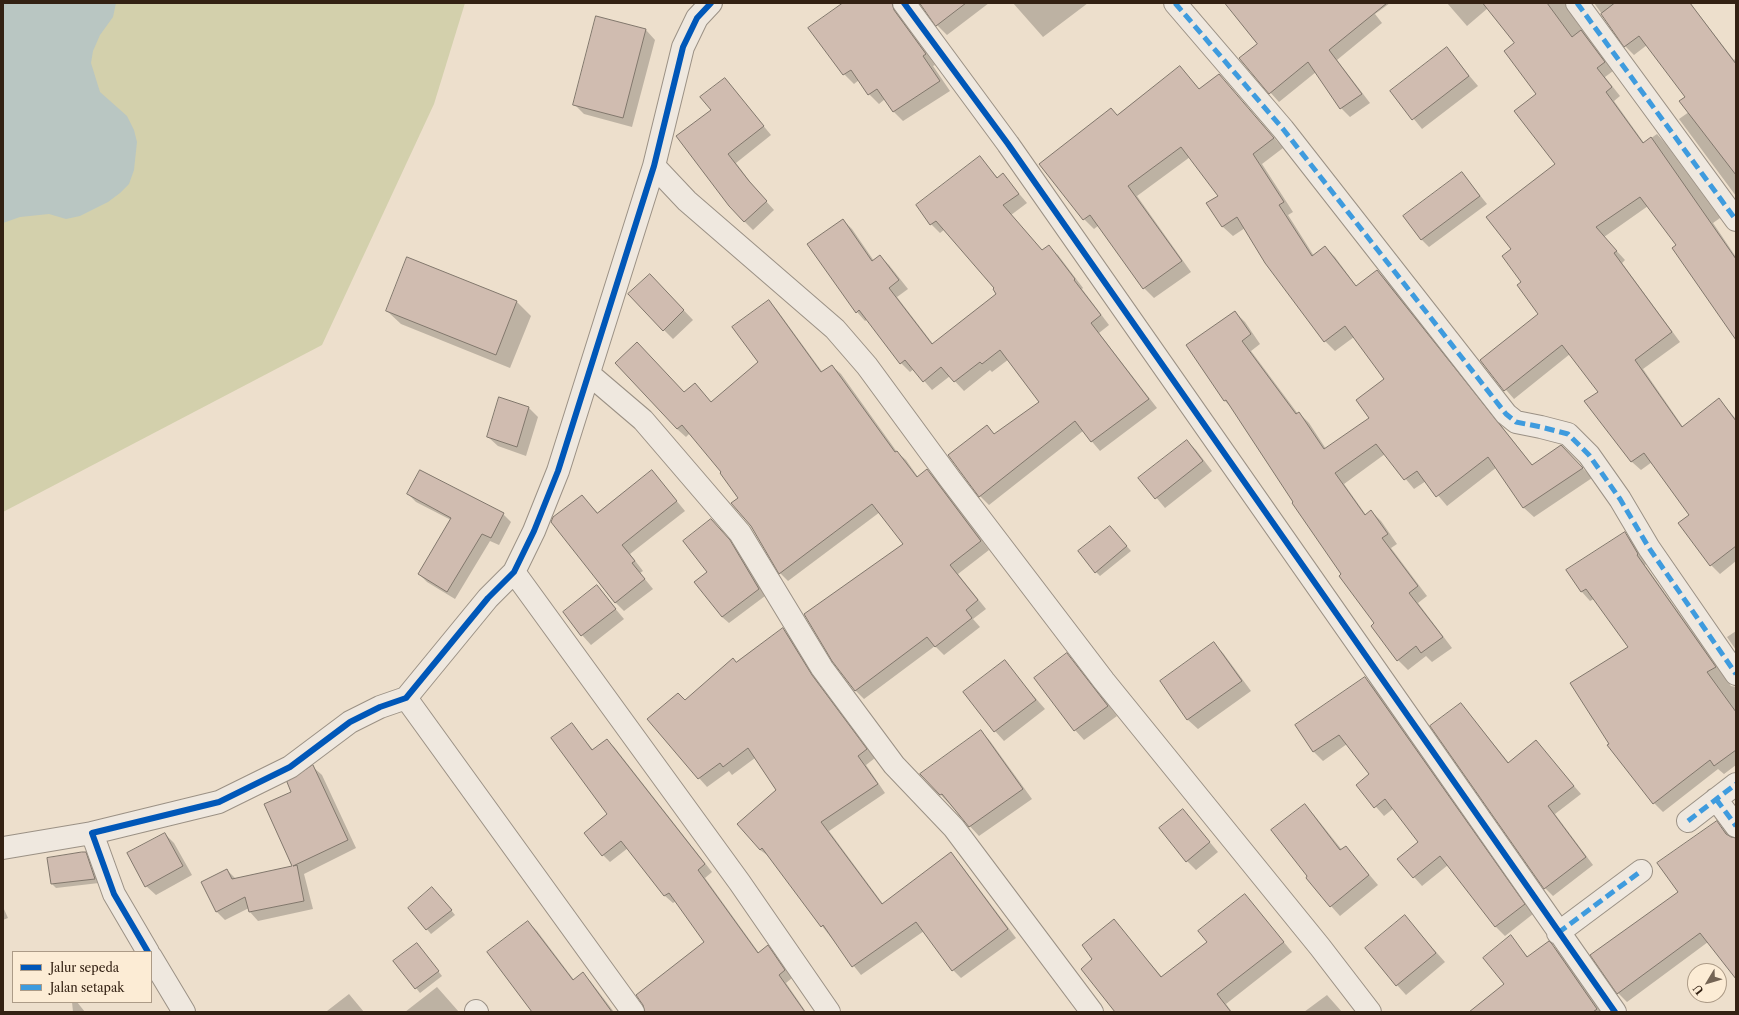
<!DOCTYPE html>
<style>
body{margin:0}
#map{position:relative;width:1739px;height:1015px;overflow:hidden;background:#eddfcc;font-family:"Libre Caslon Text",serif}
canvas{display:block}
.frame{position:absolute;inset:0;border:4px solid #332113;pointer-events:none}
.legend{position:absolute;left:12px;top:951px;width:140px;height:52px;box-sizing:border-box;background:#fcecd5;border:1px solid #ac9b87;margin:0;padding:5px 7px;list-style:none;font-size:12px;color:#332113}
.legend li{display:flex;align-items:center;gap:8px;height:20px}
.legend b{width:20px;border:1px solid #ac9b87}
.north{position:absolute;left:1687px;top:963px;width:40px;height:40px;box-sizing:border-box;background:#fcecd5;border:1px solid #ac9b87;border-radius:50%;rotate:232deg;font-size:11px;font-weight:700;line-height:16px;text-align:center;color:#332113}
.north::after{content:'';display:block;margin:auto;width:14px;height:18px;background:#746454;clip-path:polygon(50% 0,100% 100%,50% 72%,0 100%)}
</style>
<div id="map">
<canvas width="1739" height="1015"></canvas>
<div class="frame"></div>
<ul class="legend">
<li><b style="height:5px;background:#0057b8"></b>Jalur sepeda</li>
<li><b style="height:5px;background:#3e9bde"></b>Jalan setapak</li>
</ul>
<div class="north">U</div>
</div>
<script>
const c = document.querySelector('canvas').getContext('2d');
c.lineJoin = 'round';
function fill(path, color) { c.fillStyle = color; c.fill(path, 'evenodd'); }
function strokePath(path, color, width, dash) { c.strokeStyle = color; c.lineWidth = width; c.lineCap = dash ? 'butt' : 'round'; c.setLineDash(dash || []); c.stroke(path); }
fill(new Path2D(`
 M3,3h462l-31,101 -112,241 -319,167z`), '#d3d0ac');
fill(new Path2D(`
 M3,3h113l-3,14 -13,18 -7,16 -2,12 9,29 27,24 7,14 3,12 -3,28 -5,14 -9,9 -12,9 -28,14 -14,3 -17,-5 -29,3 -17,6z`), '#b9c6c2');
fill(new Path2D(`
 M844,3h63l-6,12 3,7 31,43 -2,1 17,25 -47,30 -10,-10 -8,-12 -6,5 -10,-10 -10,-14 -5,4 -10,-10z
 M921,3h68l-42,32 -10,-10z
 M1013,3h75l-45,34z
 M1226,3h164l-15,11 7,9 -45,37 33,43 -20,14 -9,-9 -25,-36 -37,30 -39,-43 19,-15z
 M1447,3h130l-4,10 2,7 38,51 -8,6 15,19 -6,5 30,42 13,-9 8,9 55,75 -7,5 23,34v73l-59,-85 -29,-39 -44,31 21,23 -3,3 58,79 -37,27 40,58 36,-28 17,20v142l-16,13 -9,-9 -21,-50 -38,-53 -11,8 -9,-8 -46,-61 13,-9 -29,-38 -56,45 -33,-38 58,-47 -17,-31 -10,-34 44,-85 -18,-70 -23,-50 -27,-36 -21,18z
 M1594,3h96l44,57 2,-2v138l-57,-77 10,-7 -3,-15 -39,-52 -13,10 -9,-9z
 M597,17l49,13 9,10 -23,87 -48,-13 -10,-10z
 M1446,48l32,38 -56,43 -31,-38z
 M1180,67l20,23 19,-15 64,73 -21,16 31,48 -5,3 26,41 11,-9 10,10 22,30 20,-16 10,10 146,185 38,-10 21,22 -58,39 -10,-9 -27,-41 -50,39 -21,-25 -12,8 -29,-35 -41,30 22,31 5,-4 10,10 16,23 -6,4 36,48 -9,7 34,45 -20,14 -6,-6 -18,14 -10,-10 -23,-37 -142,-214 -8,-8 10,-89 10,10 15,22 -9,7 47,63 1,-1 10,10 17,26 45,-31 14,-39 -31,-42 -19,14 -10,-10 -80,-113 -12,8 -10,-9 -16,-24 12,-7 -29,-39 -53,39 54,76 -37,26 -10,-10 -45,-63 -5,4 -10,-10 27,-110 7,7z
 M725,79l46,56 -35,28 21,28 17,19 -21,20 -9,-9 -32,-110z
 M980,158l18,20 5,-3 24,28 -16,12 32,36 6,-4 9,8 25,33 -1,1 27,36 -10,8 58,75 -57,43 -17,-20 -94,74 -9,-9 -31,-41 38,-29 8,9 46,-33 -32,-43 -17,13 -2,-2 -26,21 -14,-15 -18,14 -18,-21 -4,3 -9,-9 -33,-44 -3,2 -8,-9 -14,-92 9,9 22,32 6,-5 9,9 19,24 -11,8 36,47 64,-50 -1,-6 -51,-59 -5,4 -9,-9z
 M1462,173l25,31 -58,43 -7,-7 -18,-24z
 M407,259l110,43 14,14 -21,52 -109,-44 -14,-13z
 M659,284l34,36 -20,19 -9,-9z
 M769,301l8,9 46,63 9,-7 9,8 56,78 9,8 12,17 9,-7 9,9 53,71 -31,24 28,35 -13,10 7,8 -36,28 -9,-9 -71,53 -9,-9 49,-146 -24,-32 -92,69 -8,-8 -40,-75 -17,-26 -33,-39 -4,4 -9,-8 7,-36 11,-9 17,19 48,-41z
 M500,399l29,9 9,9 -12,39 -28,-10 -10,-9z
 M1187,441l9,9 16,21 -47,37 -25,-30z
 M652,471l33,40 -55,43 13,17 -3,2 13,16 -29,22 -9,-9 -33,-106 16,17z
 M408,494l95,20 8,8 -12,23 -9,-4 -35,58 -28,-17 -8,-8 32,-54 -35,-18z
 M718,527l18,21 29,48 -36,27 -7,-6 -14,-45z
 M1114,531l17,20 -31,25 -4,-4z
 M1625,533l9,9 12,22 -1,1 86,121 5,1v78l-12,9 -6,-5 -55,43 -9,-9 -45,-58 1,-1 20,-97 -36,-48 -4,2 -8,-9 -14,-22z
 M597,587l27,32 -33,26 -9,-10 -18,-23z
 M783,629l8,9 29,47 55,73 -9,7 19,28 -56,38 54,73 68,-50 8,8 57,76 -55,40 -8,-8 -29,-39 -63,44 -39,-49 -52,-69 -10,-7 18,-60 -23,-32 -23,17 -3,-4 -22,16 -8,-9 -14,-77z
 M1736,631v19l-9,-13z
 M1214,644l9,9 28,38 -53,38 -10,-9 -27,-39z
 M1067,655l9,9 41,52 -33,24 -9,-10z
 M1004,662l41,47 -41,32 -9,-10 -30,-38z
 M1365,678l9,9 159,227 -28,22 -9,-9 -48,-62 -26,21 -8,-9 5,-35 -25,-34 -10,8 -27,-31 14,-11 -24,-30 -24,17 -9,-9 -18,-27z
 M1461,704l48,59 27,-21 45,52 -26,20 38,51 -40,31 -8,-8 -114,-162z
 M572,724l21,26 14,-10 8,8 97,124 -7,6 54,75 9,-7 7,8 17,24 -6,5 20,29h-124l24,-70 -30,-41 -3,2 -8,-7 -37,-48 -18,14 -7,-7 5,-40z
 M981,731l9,10 42,58 -53,37 -39,-42z
 M313,767l9,8 34,73 -52,26 9,35 -55,12 -8,-9 -1,-4 -24,12 -9,-9 11,-41 9,9 58,-12 -29,-63 28,-12z
 M1305,805l9,10 28,35 4,-3 32,38 -38,31 -9,-10 -22,-30z
 M1183,810l35,42 -22,18 -9,-9z
 M1716,822l16,16 4,1v138l-28,-35 -81,60 -9,-9 -26,-38 87,-63z
 M165,834l9,9 18,32 -36,20 -10,-9z
 M85,853l5,5 9,25 -43,5 -4,-4z
 M437,893l18,22 -24,19 -22,-26z
 M1245,895l47,57 -66,52 6,8h-117l-21,-53 20,-38 48,56 46,-35z
 M3,907l5,11 -5,2z
 M1405,917l40,45 -39,33 -9,-10z
 M528,922l9,9 37,49 9,-6 8,8 23,30h-81z
 M1511,937l17,20 23,-13 10,10 40,58h-131l36,-28z
 M417,944l25,32 -22,17 -4,-5z
 M437,987l22,25h-54z
 M349,994l15,18h-37v-1z
 M1327,995l15,17h-38z
 M72,1002h5l8,10h-12z`), '#0003');
const building = new Path2D(`
 M843,3h49l2,7 32,44 -3,2 17,25 -47,31 -16,-23 -9,6 -17,-25 -8,5 -35,-47z
 M920,3h46l-30,23z
 M1225,3h162l-58,47 33,44 -22,15 -32,-47 -39,32 -30,-36 18,-14z
 M1483,3h64l25,34 9,-7 24,32 -8,6 15,19 -6,5 37,51 8,-6 85,122v81l-64,-92 4,-3 -36,-48 -44,30 21,24 -3,2 58,79 -37,28 47,67 37,-29 17,23v125l-26,20 -32,-43 11,-8 -45,-62 -13,9 -47,-61 14,-9 -36,-47 -58,46 -24,-31 58,-46 -21,-29 4,-3 -19,-26 9,-7 -25,-32 69,-53 -41,-53 22,-17 -32,-43 10,-8z
 M1615,3h75l46,61v111l-57,-74 6,-4 -46,-61 -15,11 -23,-33z
 M596,16l50,13 -23,89 -50,-13z
 M1447,47l22,29 -57,44 -22,-29z
 M1180,66l19,23 20,-15 55,64 -21,16 31,48 -5,3 33,51 13,-10 31,40 21,-16 155,195 29,-20 22,23 -60,40 -35,-51 -52,40 -19,-26 -13,9 -28,-36 -41,29 30,42 6,-5 17,24 -6,4 36,48 -9,7 34,44 -22,16 -5,-7 -19,15 -26,-35 3,-3 -35,-47 2,-2 -49,-71 1,-1 -67,-102 -2,1 -38,-56 49,-34 16,23 -9,7 54,73 3,-2 25,37 45,-31 -13,-18 28,-21 -39,-53 -21,16 -59,-79 -28,-46 -15,10 -16,-24 12,-7 -37,-49 -53,39 54,75 -39,28 -53,-74 -7,5 -44,-56 72,-56 6,7z
 M725,78l39,48 -36,28 21,27 18,20 -23,21 -15,-16 -53,-70 35,-26 -11,-13z
 M980,156l17,22 6,-5 16,21 -16,11 39,45 7,-5 26,34 -1,1 27,35 -10,8 58,76 -58,43 -16,-21 -96,76 -31,-42 39,-30 7,9 45,-32 -39,-52 -18,14 -2,-2 -26,20 -13,-15 -18,15 -18,-22 -5,4 -41,-54 -3,3 -49,-69 36,-25 29,42 8,-6 19,25 -10,8 43,56 64,-50 -3,-5 1,-1 -58,-67 -6,4 -14,-20z
 M1462,172l18,24 -59,44 -18,-24z
 M407,257l110,44 -21,54 -110,-44z
 M650,274l34,36 -21,21 -35,-37z
 M769,300l52,72 11,-7 63,87 2,-1 20,26 10,-8 54,72 -31,24 28,35 -12,10 6,8 -37,29 -8,-10 -72,54 -23,-30 -28,-47 99,-70 -31,-40 -93,70 -28,-48 -20,-23 7,-5 -18,-25 1,-1 -39,-47 -5,4 -62,-66 22,-21 47,50 11,-9 16,19 47,-40 -26,-35z
 M499,397l30,10 -12,40 -30,-10z
 M1187,440l16,21 -48,38 -17,-21z
 M420,470l84,43 -13,25 -9,-4 -35,58 -29,-18 33,-56 -44,-24z
 M652,470l25,31 -55,44 13,16 -3,2 13,16 -30,24 -64,-81 2,-5 29,-22 15,18z
 M711,519l19,21 29,49 -37,28 -28,-35 13,-10 -24,-31z
 M1110,526l17,20 -32,27 -17,-22z
 M1625,532l13,22 -1,1 79,112 -9,5 29,40v38l-22,16 -4,-6 -57,44 -46,-59 2,-1 -39,-61 58,-36 -42,-58 -5,3 -15,-22z
 M597,585l19,24 -35,27 -18,-24z
 M783,628l29,47 55,74 -9,7 20,28 -57,38 61,82 69,-52 57,77 -56,42 -36,-49 -64,45 -29,-42 -2,2 -59,-79 -2,2 -23,-26 39,-34 -28,-42 -25,19 -3,-4 -22,16 -51,-60 31,-26 7,7 48,-42 3,4z
 M1214,642l28,39 -55,39 -27,-39z
 M1067,653l41,53 -34,25 -40,-53z
 M1005,660l31,40 -42,32 -31,-40z
 M1365,677l160,227 -30,23 -55,-71 -27,22 -16,-19 21,-17 -33,-43 -11,9 -18,-23 13,-11 -30,-39 -26,17 -18,-27z
 M1461,703l47,60 28,-23 38,46 -26,20 38,51 -42,32 -114,-163z
 M572,723l20,27 15,-11 98,125 -7,6 60,83 10,-8 17,25 -6,5 26,37h-160l-2,-7 -7,-10 68,-53 -35,-49 -5,3 -43,-55 -19,15 -18,-23 23,-19 -56,-76z
 M981,730l42,59 -54,38 -27,-33 -2,1 -20,-21z
 M313,765l35,75 -55,26 4,-1 7,36 -55,11 -4,-15 -29,15 -15,-30 26,-13 5,10 60,-13 -28,-62 27,-12 -4,-10z
 M1305,804l35,46 6,-4 23,29 -39,32 -24,-29 1,-2 -36,-46z
 M1183,809l27,33 -24,20 -27,-34z
 M1717,821l9,13 5,3 5,1v141l-36,-46 -83,61 -27,-39 88,-63 -21,-29z
 M165,833l18,33 -38,21 -18,-34z
 M82,852h4l9,27 -44,5 -4,-26z
 M432,887l20,23 -26,20 -18,-22z
 M1245,894l39,48 -67,52 14,18h-116l-34,-43 11,-10 -10,-14 32,-26 47,58 46,-35 -9,-11z
 M1405,915l31,38 -40,33 -31,-38z
 M528,921l45,59 10,-8 29,40h-80l-45,-60z
 M1511,935l16,22 22,-16 3,3 45,65 -4,3h-124l35,-28 -21,-26z
 M417,943l22,28 -24,18 -22,-28z`);
fill(building, '#d0bcb0');
strokePath(building, '#81776c', 1);
const street = new Path2D(`
 M904,3l104,141 607,868
 M1175,3l108,126 223,285 10,8 25,5 27,7 21,21 31,44 29,49 87,126
 M1577,3l159,217
 M654,166l33,35 148,128 32,37 83,113 154,202 216,266 50,65
 M589,374l54,46 97,113 82,135 72,97 60,63 138,184
 M514,572l226,311 89,129
 M406,698l227,314
 M1716,799l20,27
 M1688,821l48,-37
 M3,848l89,-15
 M1558,933l83,-62
 M148,952l-34,-58 -22,-61 127,-31 71,-35 60,-45 30,-15 26,-9 82,-100 26,-26 20,-41 24,-60 96,-305 29,-119 14,-29 14,-15
 M151,957l33,55
 M476,1011l1,1`);
strokePath(street, '#9b9185', 24);
strokePath(street, '#efe8df', 22);
strokePath(new Path2D(`
 M1175,3l108,126 223,285 10,8 25,5 27,7 21,21 31,44 29,49 87,126
 M1577,3l159,217
 M1716,799l20,27
 M1688,821l48,-37
 M1558,933l83,-62`), '#3e9bde', 5, [10, 5]);
strokePath(new Path2D(`
 M904,3l104,141 607,868
 M148,952l-34,-58 -22,-61 127,-31 71,-35 60,-45 30,-15 26,-9 82,-100 26,-26 20,-41 24,-60 96,-305 29,-119 14,-29 14,-15`), '#0057b8', 6);
</script>
